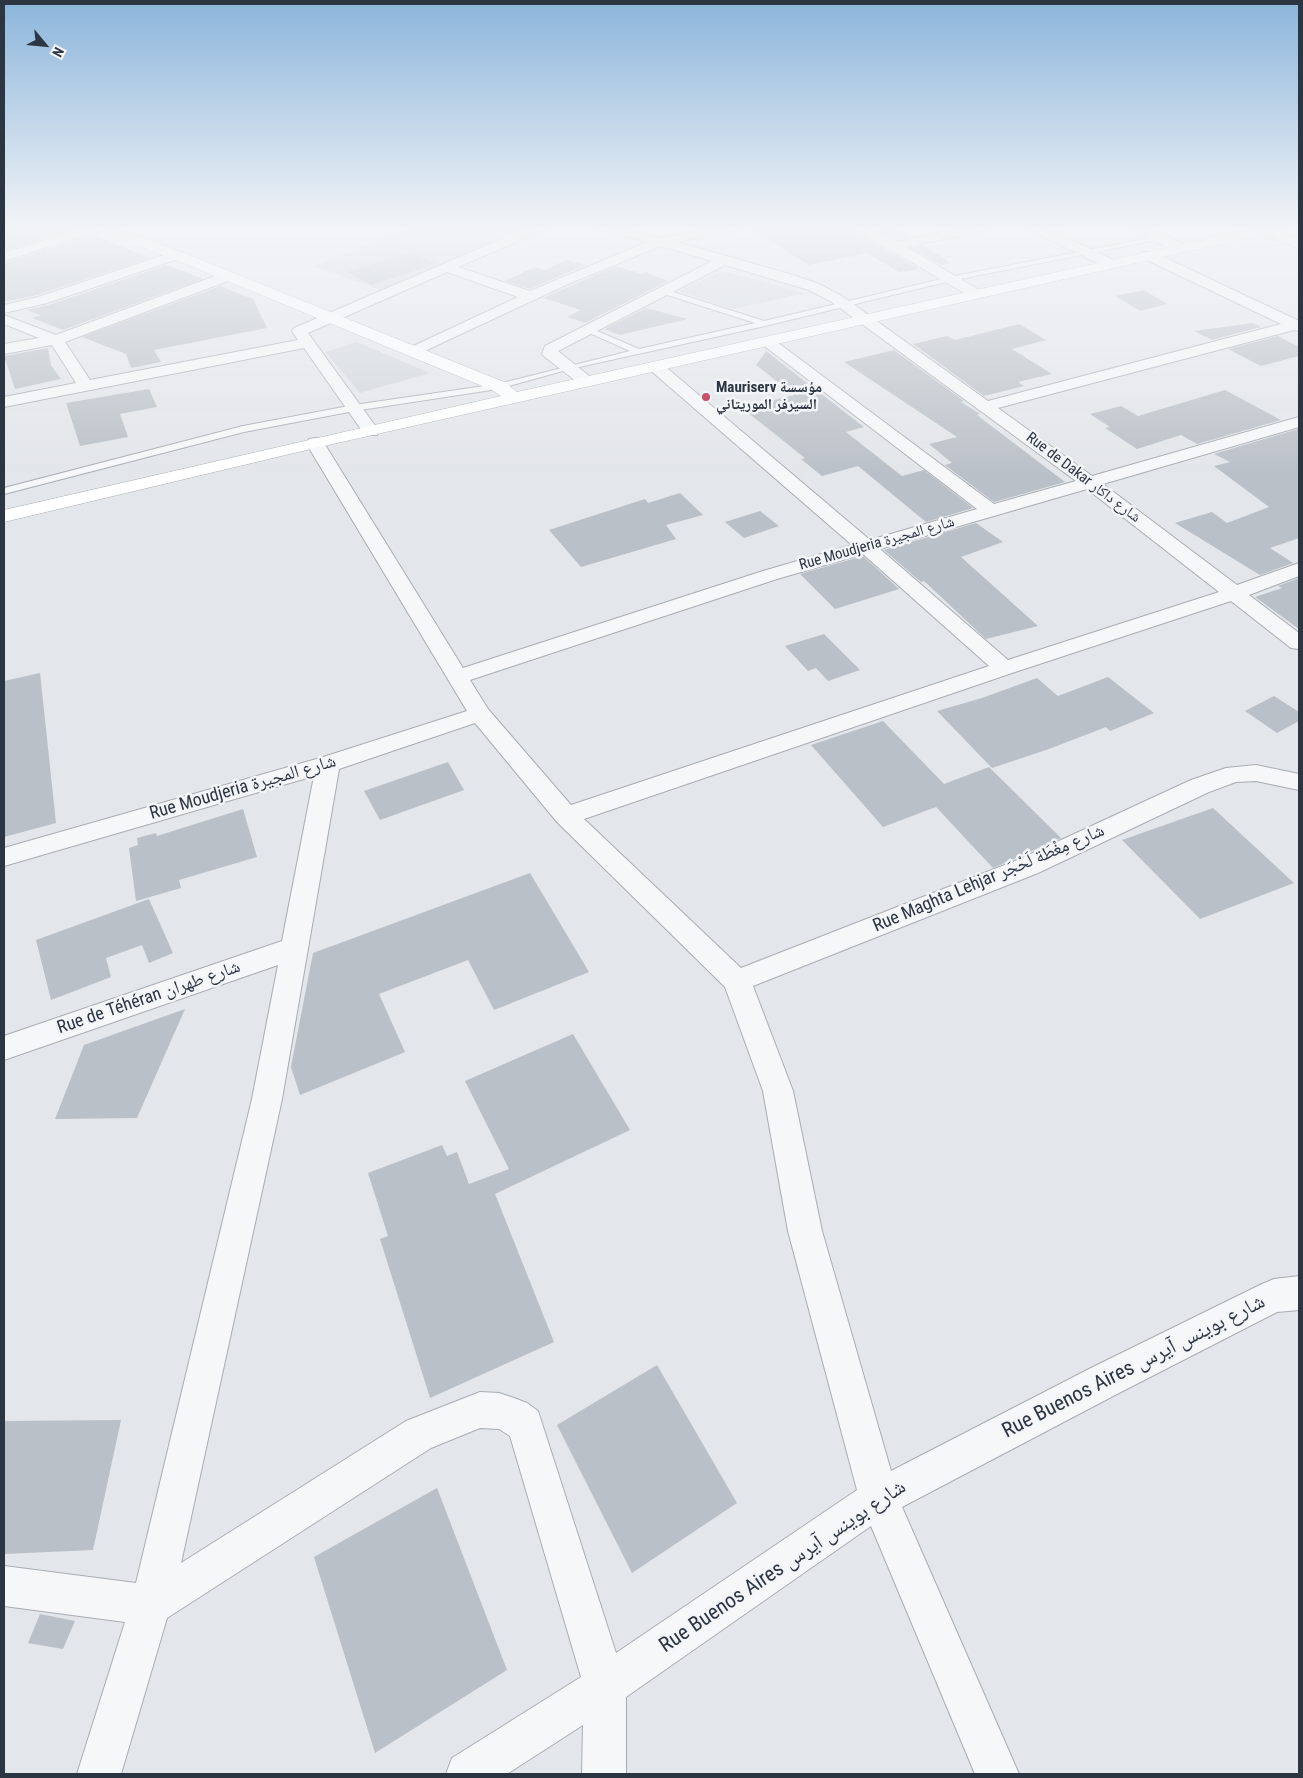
<!DOCTYPE html>
<meta charset="utf-8">
<style>
body{margin:0}
#map{position:relative;width:1303px;height:1778px;overflow:hidden;background:#e3e6ea;font-family:"Roboto Condensed",sans-serif}
canvas{display:block}
.frame{position:absolute;inset:0;border:5px solid #2c3542;pointer-events:none}
.north{position:absolute;left:20px;top:20px;width:50px;height:50px;-webkit-text-stroke:4px #f3f5f8;paint-order:stroke;rotate:118deg;font-size:14px;font-weight:700;line-height:20px;text-align:center;color:#2c3542}
.north::after{content:'';display:block;margin:auto;width:18px;height:22px;background:#2c3542;clip-path:polygon(50% 0,100% 100%,50% 72%,0 100%)}
</style>
<div id="map">
<canvas width="1303" height="1778"></canvas>
<div class="frame"></div>
<div class="north">N</div>
</div>
<script>
const c = document.querySelector('canvas').getContext('2d');
c.lineJoin = 'round';
function fill(path, color) { c.fillStyle = color; c.fill(path, 'evenodd'); }
function strokePath(path, color, width, dash) { c.strokeStyle = color; c.lineWidth = width; c.lineCap = dash ? 'butt' : 'round'; c.setLineDash(dash || []); c.stroke(path); }
function drawText(font, color, halo, rows, align = 'center') {
  c.font = font + ' "Roboto Condensed","Noto Naskh Arabic",sans-serif'; c.lineWidth = 5; c.setLineDash([]); c.textBaseline = 'middle'; c.strokeStyle = halo; c.fillStyle = color; for (const [text, x, y, turn = 0] of rows) {
    c.save(); c.translate(x, y); c.rotate((+turn || 0) * Math.PI / 180); c.textAlign = isNaN(turn) ? turn : align; if (halo) c.strokeText(text, 0, 0); c.fillText(text, 0, 0); c.restore();
  }
}
fill(new Path2D(`
 M415,226h115l-149,64 -67,-24z
 M722,271l84,22 -73,16 -55,-18z
 M357,342l73,31 -70,20 -35,-41z`), '#d1d6dc');
fill(new Path2D(`
 M4,226h68l4,2 -72,23z
 M746,226h106l2,5 65,38 -20,3 -32,-19 -58,12z
 M872,226h20l18,11 -14,3z
 M93,235l57,23 -113,37 -33,7v-39z
 M923,245l28,18 -10,2 -30,-17z
 M412,252l24,12 -65,21 -24,-13z
 M566,260l20,5 -56,24 -25,-8 30,-14 10,3z
 M167,265l36,14 -140,51 -31,-12 9,-3 -15,-5 22,-5z
 M616,266l26,8 3,-2 23,9 -83,42 -18,-6 14,-7 -38,-12z
 M220,286l33,13 14,29 -113,22 7,12 -30,6 -5,-14 -44,-17z
 M1144,290l23,14 -27,7 -25,-15z
 M646,308l42,11 -68,16 -16,-6z
 M1253,323l8,4 -49,13 -18,-9z
 M1019,324l27,16 -34,9 40,25 -34,8 6,4 -40,10 -71,-52 34,-8 8,4z
 M1278,336l21,11v9l-38,10 -33,-17z
 M48,348l3,17 10,14 -46,10 -11,-33z
 M894,350l70,51 -3,1 19,12 -3,1 88,67 -71,20 -49,-37 7,-2 -23,-19 28,-7 -113,-75z
 M766,351l98,76 -18,5 56,44 22,-6 49,38 -47,14 -68,-56 -36,10 -21,-17 4,-1 -63,-50 52,-13 -38,-30z
 M149,389l8,18 -37,7 8,23 -48,9 -14,-43z
 M1225,390l56,30 -84,24 -16,-9 -44,14 -32,-21 5,-1 -20,-13 31,-8 17,10z
 M1298,429l1,109 -29,10 23,15 -33,12 -85,-52 37,-11 15,11 42,-16 -55,-41 16,-4 -16,-8z
 M680,493l23,22 -37,10 10,14 -95,28 -32,-37 96,-31 3,4z
 M760,511l19,15 -35,12 -19,-16z
 M976,523l27,19 -42,15 77,69 -52,13 -62,-58 -3,1 -37,-32z
 M863,556l36,33 -64,20 -35,-35z
 M1299,578v51l-44,-32 27,-9 -4,-2z
 M824,634l36,36 -32,11 -12,-13 -8,3 -23,-25z
 M40,673l16,150 -52,14v-156z
 M1108,677l46,36 -44,18 -4,-4 -57,22 -57,19 -55,-57 45,-13 55,-20 21,18z
 M1274,696l25,16v9l-22,12 -32,-22z
 M883,721l61,63 45,-17 72,71 -68,30 -57,-61 -53,20 -72,-82z
 M448,762l16,28 -84,30 -16,-29z
 M1213,808l81,75 -94,36 -78,-79z
 M243,809l14,48 -78,23 2,8 -45,13 -7,-53 9,-3 -1,-7 19,-5 1,3z
 M530,873l59,99 -95,38 -26,-50 -89,34 26,58 -105,43 -9,-28 22,-114z
 M149,899l24,54 -24,10 -7,-18 -36,13 5,19 -60,23 -15,-60z
 M185,1009l-48,109 -82,1 29,-74z
 M573,1034l57,96 -135,64 59,148 -124,56 -50,-159 8,-3 -20,-63 74,-28 5,11 10,-4 12,32 40,-15 -44,-88z
 M657,1365l80,138 -105,70 -75,-148z
 M121,1420l-28,130 -89,4v-133z
 M437,1488l70,182 -132,83 -61,-196z
 M40,1614l35,7 -12,28 -35,-6z`), '#bac0c7');
const lane = new Path2D(`
 M1160,236l2,1v2l-212,42 -185,45 -195,43 -72,20 -144,22 -110,21 -240,62v-6l239,-62 111,-21 144,-21 132,-33 -45,-20 -1,-2 4,-2 51,22 116,-26 -94,-30 -1,-2 4,-2 100,32 186,-44z`);
const street = new Path2D(`
 M88,226h18l-1,3 -101,32v-8z
 M532,226h16l-1,3 -89,38 72,24 117,-49 -48,-13 -1,-3h20l43,12 59,-12h24l-1,3 -5,1 -61,12 116,33 26,9 23,12 146,105 293,-77 -138,-66 -2,-3 2,-3h10l146,69v10l-5,-1 -296,78 94,68 207,-59v10l-196,57 134,101 62,-22v13l-50,19 50,38v16l-8,-1 -60,-47 -219,72 -428,146 157,149 279,-109 171,-79 35,-12 30,-3 43,9v16l-43,-9 -20,1 -27,10 -171,81 -285,113 40,105 29,140 69,240 200,-103 171,-84 12,-5 25,-3v34l-22,2 -160,82 -215,113 117,267h-44l-104,-248 -245,171v77h-44l1,-49 -76,49h-61l6,-16 129,-81 -71,-241 -11,-7 -19,-1 -49,20 -264,170 -46,156h-44l48,-152 -121,-16v-40l132,17 116,-484 26,-134 -274,95v-24l278,-95 32,-165 -310,90v-18l316,-90 147,-47 -161,-268 3,-4 6,-1 6,1 3,4 139,225 300,-97 89,-26 -203,-176 -2,-3 2,-3h12l209,177 107,-31 -214,-164 -3,-3 3,-3h10l221,165 82,-23 -244,-179 -23,-12 -84,-25 -167,86 35,28 2,3 -2,3h-12l-36,-28 -3,-3 3,-8 167,-85 -51,-15 -93,38 -154,72 -5,-2 -3,-3 3,-3 109,-51 -71,-25 -139,61 71,98 -2,4h-12l-61,-87 -300,59v-10l72,-14 -24,-38 -48,9v-10l35,-6 -35,-14v-9l52,20 167,-62h10l2,3 -2,3 -168,63 25,38 208,-40 -6,-9 2,-3zM1087,489l132,103 -211,68 -128,-111zM863,554l126,112 -418,139 -83,-96 -18,-29 307,-101zM475,723l82,99 168,165 38,104 25,140 69,259 -241,163 -78,-242 -11,-8 -13,-5 -15,-5 -19,-1 -74,29 -225,142 101,-464 57,-330z
 M854,226h15l27,16 73,-16h23l-1,3 -85,18 75,44 2,3 -2,3h-10l-116,-68z
 M1028,226h16l71,35 2,3 -2,3h-10l-76,-38z
 M1128,226h16l41,19 2,3 -7,4 -5,-1 -46,-22z
 M1264,226l35,13v9l-40,-15 -1,-3 1,-3z
 M176,251l5,1 2,3 -2,3 -134,45 -43,10v-8l34,-8z`);
const secondary = new Path2D(`
 M93,226h19l82,31 310,125 13,10 748,-166h24l-7,4 -967,218 -311,74v-12l497,-114 -9,-6 -308,-127 -89,-34z`);
strokePath(lane, '#a8adb4', 2);
strokePath(street, '#a8adb4', 2);
strokePath(secondary, '#a8adb4', 1);
fill(lane, '#f6f7f9');
fill(street, '#f6f7f9');
fill(secondary, '#fff');
const sky = c.createLinearGradient(0, 0, 0, 475);
sky.addColorStop(0, '#8bb5db');
sky.addColorStop(0.48, '#f2f4f6');
sky.addColorStop(1, '#f2f4f600');
c.fillStyle = sky;
c.fillRect(0, 0, 1303, 475);
for (const [x, y, r, color] of [
 [706,397,5,"#c8506b"]
]) { const dot = new Path2D(); dot.arc(x, y, r, 0, 2 * Math.PI); c.fillStyle = color; c.fill(dot); strokePath(dot, '#f3f5f8', 2); }
drawText('bold 15px', '#2c3542', '#f3f5f8', [
 ["Mauriserv مؤسسة",716,388],
 ["السيرفر الموريتاني",716,405]
], 'left');
drawText('15px', '#2c3542', '#f3f5f8', [
 ["Rue de Dakar شارع داكار",1083,478,37],
 ["Rue Moudjeria شارع المجيرة",877,544,-16]
]);
drawText('18px', '#2c3542', '#f3f5f8', [
 ["Rue Moudjeria شارع المجيرة",243,788,-16],
 ["Rue Maghta Lehjar شارع مِغْطَة لَحْجَر",989,879,-23],
 ["Rue de Téhéran شارع طهران",149,998,-19]
]);
drawText('21px', '#2c3542', '#f3f5f8', [
 ["Rue Buenos Aires شارع بوينس آيرس",1134,1367,-27],
 ["Rue Buenos Aires شارع بوينس آيرس",783,1567,-34]
]);
</script>
